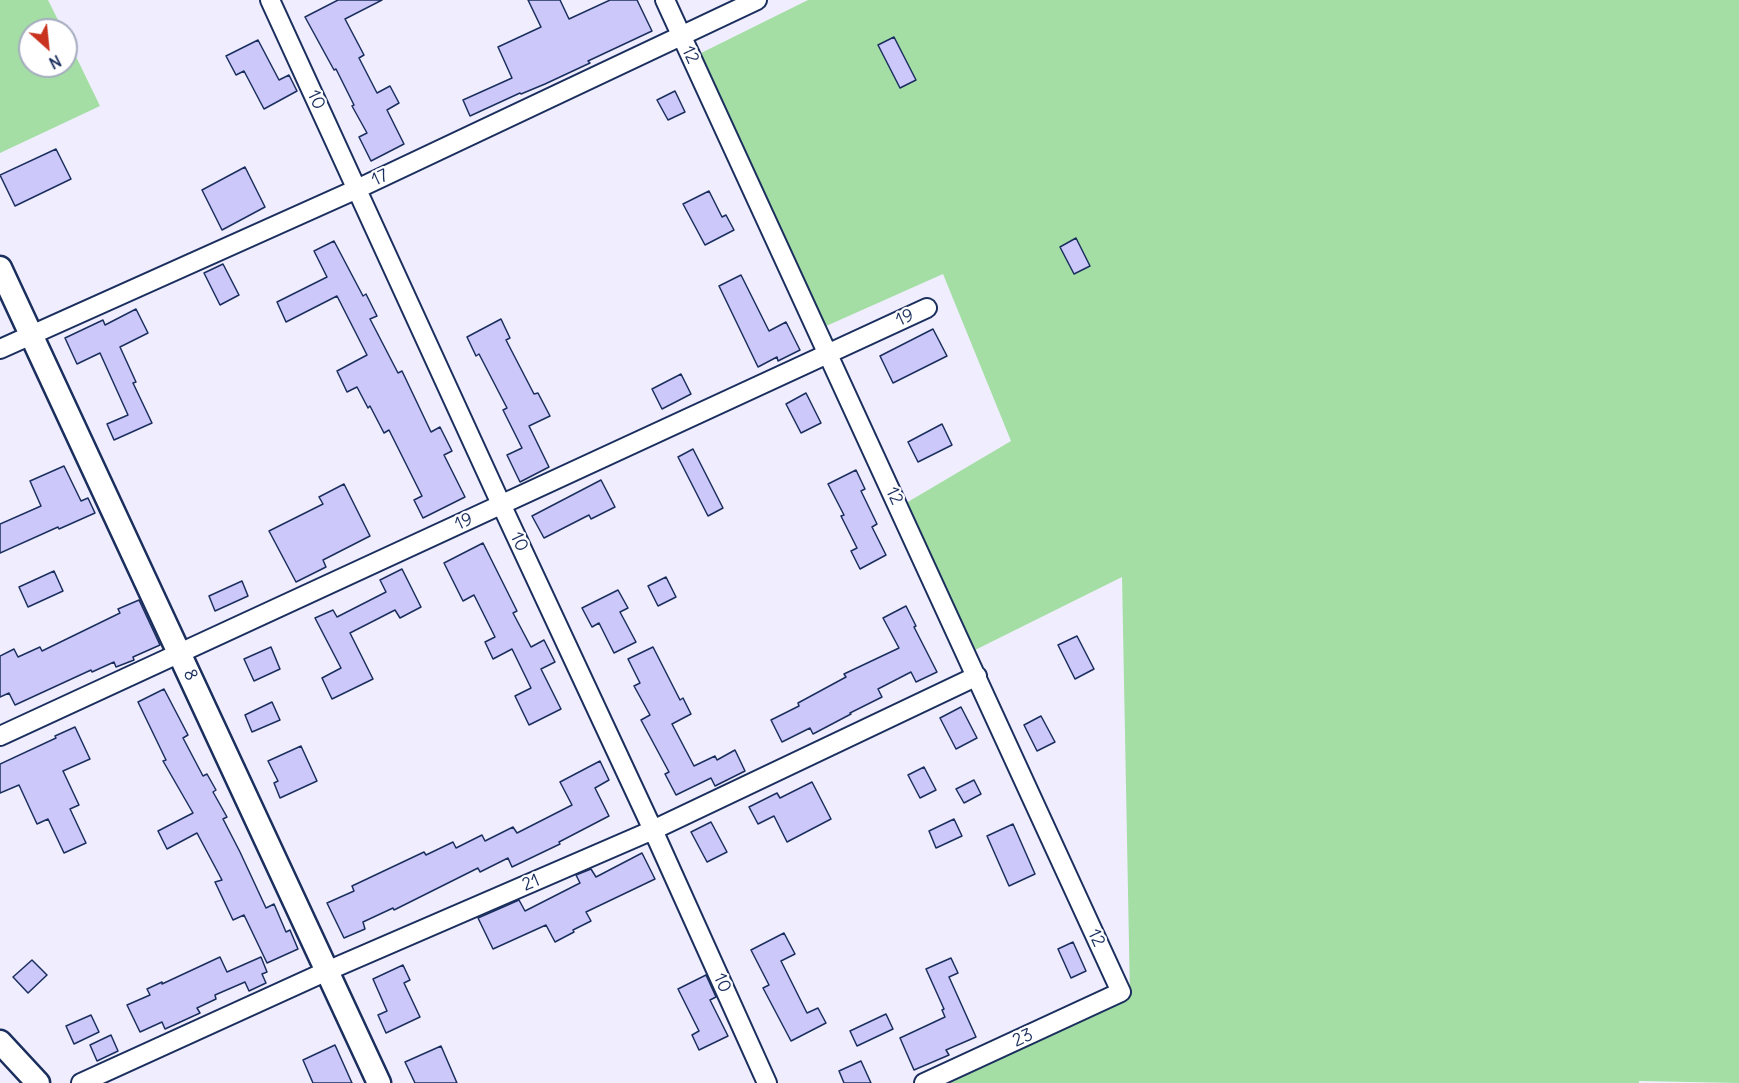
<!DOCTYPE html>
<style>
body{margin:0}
#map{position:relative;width:1739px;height:1083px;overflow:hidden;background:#f0eefe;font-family:Delius,sans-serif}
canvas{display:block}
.north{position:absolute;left:18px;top:18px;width:60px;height:60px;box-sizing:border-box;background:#fff;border:2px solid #a4acbf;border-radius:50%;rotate:153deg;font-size:16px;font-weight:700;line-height:24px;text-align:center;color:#1b2f5e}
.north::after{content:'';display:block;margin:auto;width:21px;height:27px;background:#c8321e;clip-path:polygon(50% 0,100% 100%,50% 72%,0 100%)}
</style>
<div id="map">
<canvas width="1739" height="1083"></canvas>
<div class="north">N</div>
</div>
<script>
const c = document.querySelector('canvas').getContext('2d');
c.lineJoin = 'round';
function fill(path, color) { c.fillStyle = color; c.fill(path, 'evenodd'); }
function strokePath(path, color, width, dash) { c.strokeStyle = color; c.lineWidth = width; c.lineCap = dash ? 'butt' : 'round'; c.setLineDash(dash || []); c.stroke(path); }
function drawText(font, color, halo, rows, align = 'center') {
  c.font = font + ' Delius,sans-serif'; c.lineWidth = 4.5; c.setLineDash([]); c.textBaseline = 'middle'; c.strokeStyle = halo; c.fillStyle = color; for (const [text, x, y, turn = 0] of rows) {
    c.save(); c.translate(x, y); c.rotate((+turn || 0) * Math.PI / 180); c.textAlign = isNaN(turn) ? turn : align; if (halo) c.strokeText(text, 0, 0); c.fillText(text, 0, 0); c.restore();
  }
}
fill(new Path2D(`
 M0,0h48l15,30h-33v36h36v-30l34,70 -100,47z
 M808,0h931v1083l-100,-2v2h-689l180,-86 -8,-420 -151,75 -70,-146 110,-65 -68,-167 -128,57 -126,-272z`), '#a4dea4');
const building = new Path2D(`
 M338,0h44l-37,19 19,36 -5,3 18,35 13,-7 9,17 -12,7 17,34 -33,17 -12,-24 8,-4 -15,-27 2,-1 -18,-36 -2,1 -29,-53z
 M528,0h32l9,19 41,-19h27l15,31 -64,30 2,2 -45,21 -24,10 -1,-1 -50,23 -7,-16 49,-22 -14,-31 43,-20z
 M894,37l22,43 -16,8 -22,-43z
 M258,40l21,40 10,-5 8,16 -33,18 -20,-38 -8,4 -10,-19z
 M675,91l10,21 -17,8 -11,-20z
 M56,149l15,30 -56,27 -15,-31z
 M245,167l20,40 -43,23 -20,-40z
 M709,191l13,26 4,-2 8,15 -29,15 -22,-41z
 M1076,238l14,28 -16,8 -14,-27z
 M334,241l29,55 3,-2 11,22 -7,3 28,54 4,-2 29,61 9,-5 12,24 -8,4 21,42 -42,21 -9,-18 8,-4 -33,-66 -5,3 -14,-27 -2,2 -11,-21 -10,5 -10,-21 30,-16 -30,-59 -51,26 -9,-20 50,-25 -13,-26z
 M223,264l16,31 -19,10 -16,-32z
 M741,275l28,56 17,-9 14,28 -22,11 -1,-4 -19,10 -39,-81z
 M136,309l12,24 -28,14 16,35 -3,1 19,40 -38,17 -7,-16 21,-9 -28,-62 -23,11 -12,-26 38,-18 2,5z
 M501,319l9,19 -4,2 28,54 4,-1 12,23 -21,10 20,41 -29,15 -13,-27 15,-7 -19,-38 4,-2 -28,-54 -3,2 -9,-19z
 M933,329l14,27 -54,27 -13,-27z
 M681,374l10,20 -29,15 -10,-20z
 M806,393l15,30 -20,10 -15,-29z
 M942,424l10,21 -34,17 -10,-20z
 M693,449l30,59 -15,8 -30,-59z
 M64,466l17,35 7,-3 7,15 -36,16 -1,-2 -58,26v-29l41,-18 -11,-25z
 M856,470l9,19 -4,2 16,33 -5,3 14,28 -26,14 -9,-18 6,-3 -16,-32 3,-1 -16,-31z
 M601,480l14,27 -24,12 -2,-4 -45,23 -12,-22z
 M344,484l26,52 -47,24 3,7 -30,15 -27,-51 54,-27 -4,-7z
 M483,543l34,68 -4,2 18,34 13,-7 11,22 -14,7 20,40 -32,16 -14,-29 16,-8 -19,-39 -19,10 -8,-17 10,-5 -21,-42 -11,6 -19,-38z
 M402,569l19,38 -21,11 -5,-8 -45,23 23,46 -41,20 -10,-21 19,-10 -26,-50 18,-8 4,7 49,-25 -6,-12z
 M54,571l9,20 -35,16 -9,-20z
 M666,577l10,20 -18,9 -10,-20z
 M242,581l6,15 -33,15 -6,-15z
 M618,590l10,18 -8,4 16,30 -22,11 -15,-30 -7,4 -10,-19z
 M139,600l21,45 -27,12 1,3 -18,7 -2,-5 -22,10 -1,-2 -76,35 -6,-12 -9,4v-41l14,-7 4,8 22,-10 2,4 78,-38 -2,-4z
 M906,606l10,20 -2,1 23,45 -21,10 -5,-10 -33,17 4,8 -32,16 1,1 -38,20 -3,-6 -28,14 -11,-22 28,-14 -1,-3 48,-26 -2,-3 55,-26 -16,-30z
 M1077,636l17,33 -19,10 -17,-34z
 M271,647l9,22 -26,12 -10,-22z
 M653,647l27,53 3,-2 8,16 -19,10 22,42 21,-10 2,4 18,-10 10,21 -30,15 -4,-8 -35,17 -11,-21 4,-2 -28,-52 9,-5 -16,-29 6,-3 -12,-24z
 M164,689l24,46 -5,3 20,38 4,-2 9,16 -3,2 14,25 -4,2 17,33 26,56 8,-4 12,28 4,-2 8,19 -31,14 -23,-48 -11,5 -18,-38 7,-2 -25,-47 -30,16 -9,-18 35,-18 -30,-52 3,-1 -28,-58z
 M272,702l8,18 -28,12 -7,-17z
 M961,707l16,31 -21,11 -16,-31z
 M1041,716l14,26 -18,9 -13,-26z
 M75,727l15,32 -27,12 16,34 -9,4 16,34 -22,10 -16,-34 -11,5 -18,-39 -19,8v-29l56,-26 -1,-2z
 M301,746l16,35 -37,17 -6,-15 4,-2 -10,-20z
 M600,761l9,19 -14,8 14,28 -50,26 1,2 -48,23 -4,-9 -28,14 -2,-4 -84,42 -1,-2 -30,14 2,7 -21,9 -17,-35 27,-12 -2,-5 72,-34 2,3 27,-13 3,6 26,-13 3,6 28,-14 4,6 55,-28 -12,-23z
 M924,767l12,23 -16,8 -12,-23z
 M974,780l7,14 -17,9 -8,-14z
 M812,782l19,37 -44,23 -13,-26 -16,8 -9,-17 28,-14 3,5z
 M954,819l8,17 -26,12 -7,-17z
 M711,822l16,30 -20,10 -16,-30z
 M1013,824l22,50 -26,12 -22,-50z
 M642,853l13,26 -69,33 5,9 -18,9 1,2 -19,10 -9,-17 -53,24 -15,-31 41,-18 6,11 55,-28 -4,-8 15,-6 5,8z
 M784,933l11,21 -14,7 26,52 11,-5 8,15 -35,18 -28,-53 6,-3 -18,-35z
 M1073,942l13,29 -15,7 -13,-29z
 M220,957l7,15 34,-15 6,15 -5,2 4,9 -17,8 -4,-9 -30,13 1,4 -19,9 3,5 -35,16 -3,-7 -22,10 -13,-27 23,-10 -3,-6 15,-7v2z
 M951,958l7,15 -9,4 27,60 -30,13 3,5 -35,15 -14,-32 45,-21 -3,-7 2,-1 -18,-40z
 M32,960l15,15 -19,18 -15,-16z
 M403,965l7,15 -6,3 16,34 -34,16 -8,-18 9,-4 -14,-32z
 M706,975l10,22 -6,3 18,36 -29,14 -7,-15 7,-4 -21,-42z
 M886,1014l7,15 -36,17 -7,-15z
 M91,1015l8,17 -25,12 -8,-18z
 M111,1035l7,16 -21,10 -7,-16z
 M335,1045l17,38h-39l-10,-23z
 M441,1046l16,37h-42l-10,-21z
 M861,1061l10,22h-27l-5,-12z`);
fill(building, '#cdc8fa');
strokePath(building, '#1b2f5e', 1.5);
const minor = new Path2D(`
 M270,0l231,504 152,326 114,253
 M665,0l456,992 -197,91
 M0,349l357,-160 400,-189
 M0,736l927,-428
 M81,1083l246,-112 326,-141 324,-154`);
const tertiary = new Path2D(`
 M0,268l379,815
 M0,1042l38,41`);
strokePath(minor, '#1b2f5e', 22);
strokePath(tertiary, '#1b2f5e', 27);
strokePath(minor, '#fff', 18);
strokePath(tertiary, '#fff', 22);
drawText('18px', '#1b2f5e', '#fff', [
 ["12",690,55,65],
 ["10",316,100,65],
 ["17",380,178,-25],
 ["19",905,318,-25],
 ["12",894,496,65],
 ["19",464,522,-25],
 ["10",519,542,65],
 ["8",190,675,65],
 ["21",531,883,-23],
 ["12",1096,938,65],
 ["10",722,983,66],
 ["23",1023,1038,-25]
]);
</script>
